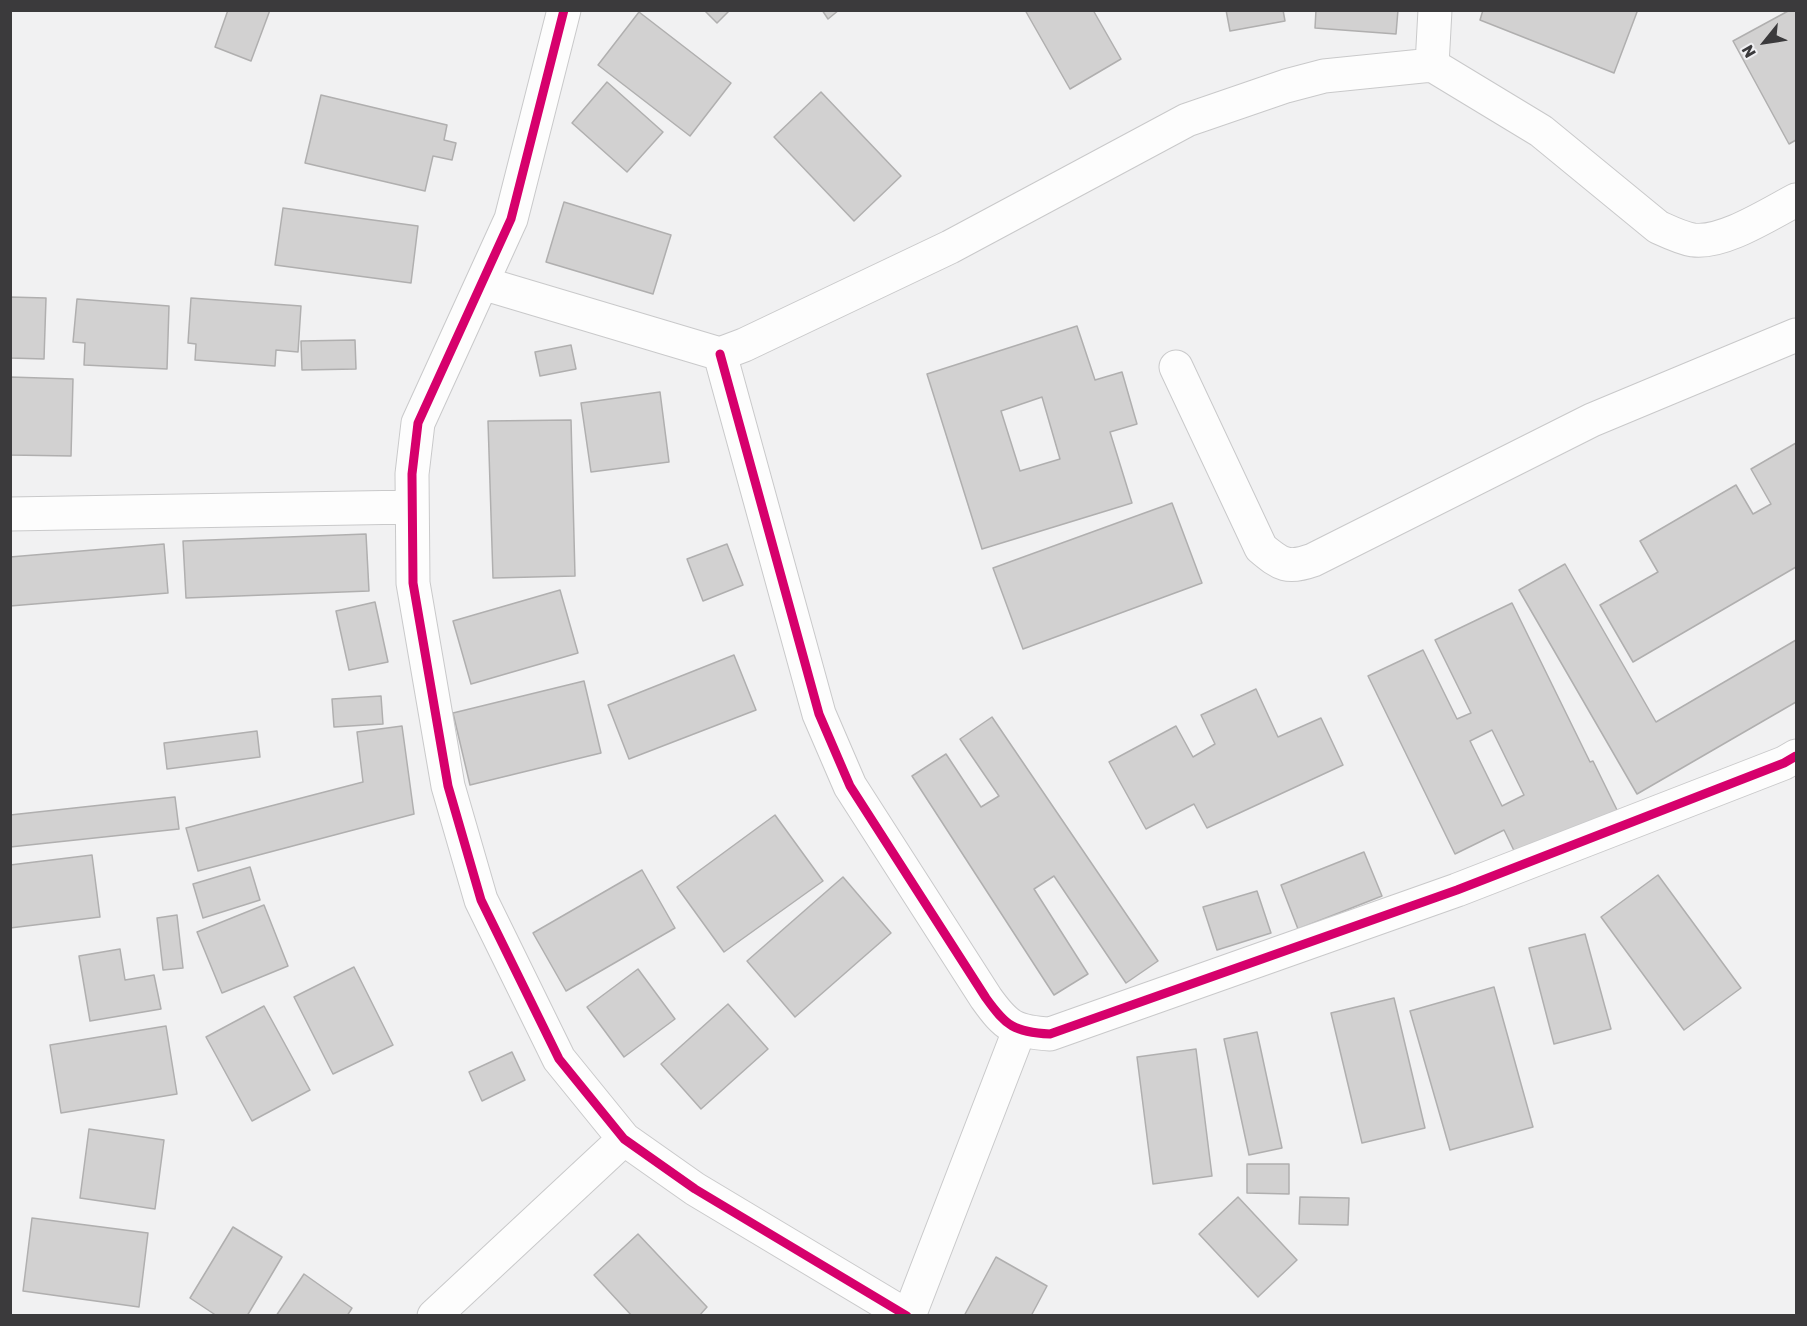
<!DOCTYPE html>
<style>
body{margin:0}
#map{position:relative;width:1807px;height:1326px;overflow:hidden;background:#f1f1f2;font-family:Rubik,sans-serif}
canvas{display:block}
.frame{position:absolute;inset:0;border:12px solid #3b3a3c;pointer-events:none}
.north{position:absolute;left:1735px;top:12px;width:60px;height:60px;-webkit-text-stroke:4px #f0f0f3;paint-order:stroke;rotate:240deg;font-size:16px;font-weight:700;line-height:24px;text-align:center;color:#3b3a3c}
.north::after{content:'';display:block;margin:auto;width:21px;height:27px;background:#3b3a3c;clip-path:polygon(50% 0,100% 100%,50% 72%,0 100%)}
</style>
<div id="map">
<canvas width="1807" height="1326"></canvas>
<div class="frame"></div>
<div class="north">N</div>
</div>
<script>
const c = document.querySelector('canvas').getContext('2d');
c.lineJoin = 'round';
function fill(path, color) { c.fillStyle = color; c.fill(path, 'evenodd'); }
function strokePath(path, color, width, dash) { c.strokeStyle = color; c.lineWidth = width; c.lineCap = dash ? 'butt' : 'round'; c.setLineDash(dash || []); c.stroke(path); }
const building = new Path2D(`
 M228,10h42l-19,51 -36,-14z
 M704,10h26l-13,13z
 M822,10h17l-11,9z
 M1025,10h68l28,49 -51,30z
 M1226,10h57l2,11 -55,10z
 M1316,10h82l-2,24 -81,-6z
 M1483,10h151l3,2 -23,61 -134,-53z
 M1790,10h6v130l-7,4 -56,-103z
 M639,12l92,71 -41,53 -92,-71z
 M607,82l56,50 -36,40 -55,-49z
 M821,92l80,84 -47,45 -80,-84z
 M321,95l126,30 -3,15 12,3 -4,17 -19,-4 -8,35 -120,-28z
 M564,202l107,33 -18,59 -107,-32z
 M283,208l135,18 -7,57 -136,-18z
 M10,297l36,1 -2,61 -34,-1z
 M191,298l110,8 -3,46 -22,-2 -1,16 -80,-6 1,-16 -8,-1z
 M77,299l92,7 -2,63 -83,-4 1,-22 -12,-1z
 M1077,326l18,54 27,-8 15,52 -27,8 22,71 -150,46 -55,-175zM1042,397l18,62 -40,12 -19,-60z
 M355,340l1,29 -54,1 -1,-29z
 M571,345l5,24 -36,7 -5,-24z
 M10,377l63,2 -2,77 -61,-1z
 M660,392l9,70 -78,10 -10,-69z
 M571,420l4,156 -82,2 -5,-157z
 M1796,443v124l-163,95 -33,-57 58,-33 -18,-31 96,-56 17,29 18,-10 -20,-35z
 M1172,503l30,80 -179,66 -30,-81z
 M366,534l3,57 -183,7 -3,-57z
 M164,544l4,49 -158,13v-49z
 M727,544l16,41 -40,16 -16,-42z
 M1565,564l91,158 140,-82v62l-159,92 -118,-204z
 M560,590l18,63 -107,31 -18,-63z
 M375,602l13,60 -39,8 -13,-59z
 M1512,603l78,159 3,-1 26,53 -99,49 -16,-33 -49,24 -87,-178 55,-26 34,69 14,-6 -36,-73zM1492,730l32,65 -22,11 -32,-65z
 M734,655l22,55 -127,49 -21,-54z
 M584,681l17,72 -131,32 -17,-72z
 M1256,689l22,48 43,-19 22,47 -136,63 -13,-24 -48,25 -37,-67 67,-36 17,31 22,-13 -14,-29z
 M381,696l2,28 -49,3 -2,-28z
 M992,717l166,244 -32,22 -72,-107 -20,13 54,85 -34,21 -142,-219 34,-22 35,53 18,-11 -39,-57z
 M402,726l12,88 -216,57 -12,-43 177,-46 -6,-50z
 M257,731l3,26 -93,12 -3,-26z
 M175,797l4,32 -169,18v-32z
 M775,815l48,66 -99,71 -47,-65z
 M1364,852l18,44 -84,33 -17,-44z
 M92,855l8,62 -90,11v-63z
 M250,867l10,33 -57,18 -10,-34z
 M642,870l33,58 -109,63 -33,-58z
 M1658,875l83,113 -57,42 -83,-113z
 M843,877l48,56 -96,84 -48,-56z
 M1257,891l14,42 -54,17 -14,-43z
 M264,905l24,61 -66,27 -25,-61z
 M177,915l6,53 -20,2 -6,-52z
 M1585,934l26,95 -57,15 -25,-96z
 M120,949l5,31 29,-5 7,34 -71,12 -11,-65z
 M354,967l39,78 -60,29 -39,-77z
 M638,969l37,50 -51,38 -37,-50z
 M1494,987l39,140 -83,23 -40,-139z
 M1394,998l31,130 -63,15 -31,-130z
 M728,1004l40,45 -67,60 -40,-45z
 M264,1006l46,84 -58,31 -46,-84z
 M166,1026l11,68 -116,19 -11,-68z
 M1257,1032l25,116 -33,7 -25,-116z
 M1196,1049l16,127 -59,8 -16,-127z
 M512,1052l13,28 -43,21 -13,-29z
 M89,1129l75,11 -9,69 -75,-11z
 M1247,1164h42v30l-42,-1z
 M1238,1197l59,63 -39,37 -59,-63z
 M1300,1197l49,1 -1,27 -49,-1z
 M32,1218l116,15 -9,74 -116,-16z
 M233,1227l49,30 -35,59h-30l-27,-18z
 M638,1234l69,73 -8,9h-67l-38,-41z
 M996,1257l51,29 -16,30h-67z
 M304,1274l48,34 -5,8h-71z`);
fill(building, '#d2d1d1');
strokePath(building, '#b0afaf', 1.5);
const minor = new Path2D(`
 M564,10l-53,209 -93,204 -6,51 1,109 35,203 33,114 78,159 65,80 71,50 212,127
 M1432,65l3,-55
 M482,283l238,71 24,-9 206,-98 237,-127 99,-34 38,-10 108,-11 109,66 117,96c11,5 23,11 35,13 30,4 76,-26 103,-40
 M720,354l99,360 31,72 136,212c20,28 28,34 64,36l407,-144 327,-127 12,-7
 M1176,367l85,181c20,17 27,21 52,12l279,-140 204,-85
 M10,514l402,-7
 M434,1316l190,-177
 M909,1316l110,-285`);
strokePath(minor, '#c9c9ca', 35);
strokePath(minor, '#fdfdfd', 33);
strokePath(new Path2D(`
 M564,10l-53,209 -93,204 -6,51 1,109 35,203 33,114 78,159 65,80 71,50 212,127
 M720,354l99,360 31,72 136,212c20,28 28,34 64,36l407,-144 327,-127 12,-7`), '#d6006c', 9);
</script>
